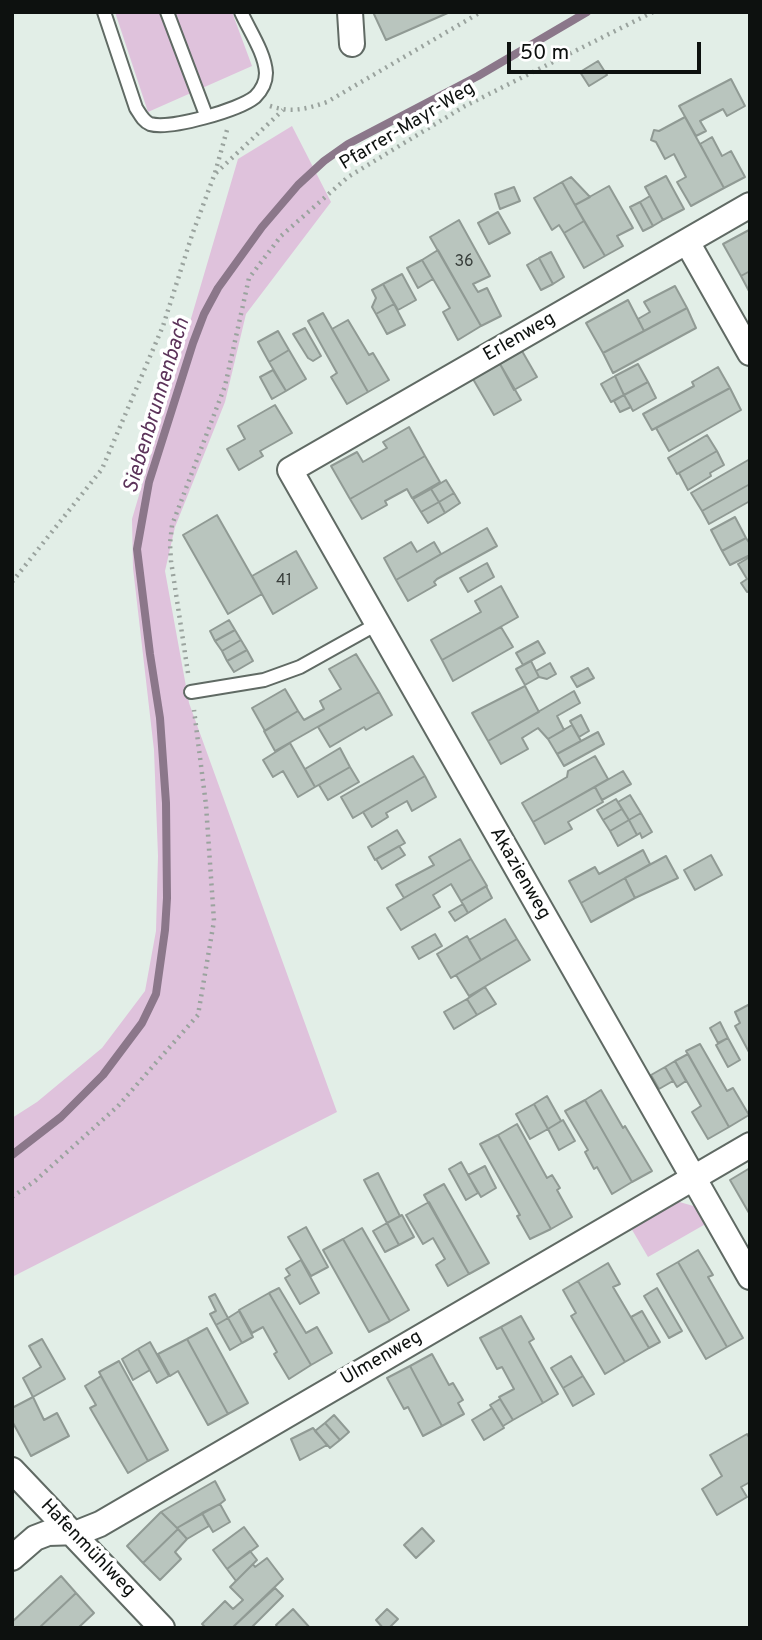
<!DOCTYPE html>
<meta charset="utf-8">
<style>
body{margin:0}
#map{position:relative;width:762px;height:1640px;overflow:hidden;background:#e2eee7;font-family:Overpass,sans-serif}
canvas{display:block}
.frame{position:absolute;inset:0;border:14px solid #0d110f;pointer-events:none}
.scale{position:absolute;left:507px;top:42px;width:194px;height:32px;box-sizing:border-box;border:4px solid #0d110f;border-top:0;padding-left:9px;font-size:21px;line-height:24px;white-space:nowrap;color:#0d110f;-webkit-text-stroke:5px #fff;paint-order:stroke}
</style>
<div id="map">
<canvas width="762" height="1640"></canvas>
<div class="frame"></div>
<div class="scale">50 m</div>
</div>
<script>
const c = document.querySelector('canvas').getContext('2d');
c.lineJoin = 'round';
function fill(path, color) { c.fillStyle = color; c.fill(path, 'evenodd'); }
function strokePath(path, color, width, dash) { c.strokeStyle = color; c.lineWidth = width; c.lineCap = dash ? 'butt' : 'round'; c.setLineDash(dash || []); c.stroke(path); }
function drawText(font, color, halo, rows, align = 'center') {
  c.font = font + ' Overpass,sans-serif'; c.lineWidth = 7; c.setLineDash([]); c.textBaseline = 'middle'; c.strokeStyle = halo; c.fillStyle = color; for (const [text, x, y, turn = 0] of rows) {
    c.save(); c.translate(x, y); c.rotate((+turn || 0) * Math.PI / 180); c.textAlign = isNaN(turn) ? turn : align; if (halo) c.strokeText(text, 0, 0); c.fillText(text, 0, 0); c.restore();
  }
}
fill(new Path2D(`
 M115,12h117l20,54 -104,46z
 M292,126l39,76 -85,112 -21,88 -50,125 -10,44 24,132 148,409 -325,165v-159l25,-16 65,-54 43,-57 11,-60 2,-75 -4,-106 -21,-182 -1,-49 106,-360z
 M676,1201l21,6 12,15 -61,35 -17,-29z`), '#dfc2dc');
strokePath(new Path2D(`
 M12,1155l49,-38 42,-42 39,-52 14,-29 9,-64 2,-32 -1,-95 -6,-85 -10,-64 -13,-105 12,-67 44,-139 11,-29 14,-26 44,-61 36,-42 26,-24 24,-17 130,-68 109,-64`), '#8b778a', 8);
const building = new Path2D(`
 M373,12h77l-64,28z
 M598,61l9,14 -18,11 -9,-14z
 M731,79l14,27 -18,10 -4,-7 -23,12 6,10 -10,5 -17,-30z
 M685,117l39,71 -33,18 -14,-24 9,-5 -12,-23 -9,5 -9,-17 -5,-2 3,-10 5,1z
 M712,137l10,19 9,-5 14,26 -21,11 -24,-44z
 M666,176l18,33 -21,11 -18,-33z
 M571,177l19,20 -15,8 -13,-23z
 M562,182l22,39 -20,12 -5,-8 -7,5 -18,-32z
 M609,186l24,42 -16,8 6,10 -18,10 -30,-51z
 M514,187l6,14 -20,8 -5,-15z
 M650,196l13,24 -10,6 -13,-24z
 M640,202l13,24 -10,5 -13,-24z
 M498,212l12,21 -21,11 -11,-21z
 M459,220l31,56 -17,8 5,8 9,-4 14,28 -20,10 -51,-89z
 M584,221l21,35 -21,12 -20,-35z
 M749,230l1,41 -9,5 -18,-32z
 M438,250l43,76 -23,14 -15,-28 7,-4 -28,-48z
 M551,252l13,25 -11,7 -14,-26z
 M539,258l14,26 -12,6 -14,-25z
 M422,260l11,19 -15,9 -11,-20z
 M750,271v22l-9,-17z
 M402,274l14,26 -18,10 -15,-26z
 M383,284l11,20 -18,10 -4,-7 4,-9 -4,-8z
 M675,286l12,22 -43,23 -6,-12 12,-7 -6,-10z
 M628,300l16,31 -41,22 -17,-30z
 M394,304l11,21 -18,9 -11,-20z
 M687,308l9,20 -83,45 -10,-20z
 M323,313l45,79 -21,12 -16,-27 6,-4 -29,-52z
 M348,320l21,35 4,-2 16,27 -21,12 -36,-63z
 M305,328l16,28 -8,5 -5,-3 -15,-24z
 M278,331l11,19 -20,12 -11,-20z
 M289,350l17,29 -20,12 -17,-29z
 M522,351l15,26 -23,13 -14,-26z
 M500,364l21,36 -27,15 -21,-36z
 M638,364l10,18 -24,13 -9,-19z
 M718,367l12,21 -78,42 -9,-16 51,-28 -2,-4z
 M273,370l13,21 -14,8 -12,-22z
 M615,376l9,19 -13,7 -10,-18z
 M648,382l8,16 -23,13 -9,-16z
 M730,388l11,22 -72,41 -13,-23z
 M624,395l7,12 -11,5 -6,-11z
 M275,405l17,28 -32,18 3,5 -24,14 -12,-21 18,-10 -7,-13z
 M409,427l16,29 -75,43 -19,-33 26,-14 6,10 24,-14 -4,-6z
 M707,435l10,16 -40,23 -9,-16z
 M717,451l7,14 -14,8 1,3 -23,14 -9,-17z
 M425,456l15,26 -28,16 -5,-9 -22,12 2,4 -25,14 -12,-20z
 M750,459v25l-48,27 -11,-18z
 M446,480l8,13 -15,9 -8,-13z
 M750,484v17l-41,23 -7,-13z
 M431,489l8,13 -18,10 -8,-13z
 M454,493l6,10 -15,10 -6,-11z
 M439,502l6,11 -17,10 -7,-11z
 M217,515l45,79 -34,20 -45,-79z
 M735,517l11,21 -24,13 -11,-21z
 M487,528l10,18 -60,33 -3,3 2,3 -28,16 -12,-21z
 M746,538l4,6v11l-20,10 -8,-14z
 M411,542l6,10 17,-10 7,12 -45,26 -12,-22z
 M296,551l21,37 -44,26 -21,-38z
 M750,557v34l-3,1 -6,-9 6,-4 -9,-15z
 M487,563l7,14 -26,15 -8,-14z
 M501,586l17,31 -76,43 -11,-20 50,-28 -6,-11z
 M229,620l6,10 -20,11 -5,-10z
 M501,627l12,20 -60,34 -11,-21z
 M235,630l6,10 -19,11 -7,-10z
 M241,640l6,10 -20,11 -5,-10z
 M538,641l7,12 -22,12 -7,-12z
 M247,650l6,11 -19,11 -7,-11z
 M356,654l23,38 -104,59 -11,-20 34,-20 6,9 20,-11 -4,-8 21,-12 -12,-20z
 M531,661l8,16 -14,8 -9,-16z
 M550,663l6,11 -9,5 -8,-2 -3,-6z
 M588,668l6,10 -17,9 -6,-10z
 M525,686l14,26 -51,29 -16,-28z
 M285,689l13,22 -33,20 -13,-23z
 M574,691l6,12 -23,13 7,14 -16,9 -10,-11 -16,10 6,11 -27,15 -13,-23z
 M379,692l13,23 -26,15 -2,-3 -34,20 -12,-20z
 M581,715l8,16 -10,6 -9,-16z
 M572,725l9,16 -24,13 -9,-15z
 M598,732l6,12 -40,22 -7,-12z
 M290,743l25,44 -17,10 -15,-26 -10,6 -10,-17z
 M340,748l10,19 -35,20 -10,-18z
 M413,756l12,20 -72,42 -12,-21z
 M595,756l13,23 -75,43 -11,-19 45,-26 1,-6z
 M350,767l9,15 -31,18 -9,-15z
 M623,771l8,13 -29,16 -7,-13z
 M425,776l11,21 -24,14 -5,-10 -21,12 2,4 -16,10 -9,-15z
 M595,787l8,15 -35,20 4,7 -27,15 -12,-22z
 M630,795l11,18 -12,7 -11,-18z
 M616,799l6,10 -19,11 -6,-10z
 M622,809l7,11 -19,11 -7,-11z
 M641,813l11,19 -10,6 -2,-5 -3,2 -8,-15z
 M629,820l8,15 -19,11 -8,-15z
 M397,830l8,13 -30,17 -7,-13z
 M460,839l11,20 -67,39 -8,-13 38,-20 -5,-8z
 M399,846l6,9 -23,14 -6,-10z
 M643,850l7,14 -69,39 -12,-22 26,-14 4,7z
 M711,855l11,20 -27,15 -11,-20z
 M666,856l12,22 -43,20 -10,-20z
 M471,859l16,27 -26,15 -10,-17 -18,11 7,12 -39,23 -14,-22z
 M625,878l10,20 -44,24 -10,-19z
 M486,886l6,12 -24,15 -7,-12z
 M463,904l5,9 -13,8 -6,-9z
 M505,919l12,20 -36,21 -12,-20z
 M435,934l7,12 -23,13 -7,-12z
 M467,936l14,24 -30,18 -14,-24z
 M517,939l13,21 -61,36 -13,-21z
 M485,987l11,17 -19,11 -10,-16z
 M467,999l10,16 -23,14 -10,-17z
 M750,1004v50l-15,-28 5,-3 -5,-11z
 M720,1022l8,16 -10,5 -8,-15z
 M728,1038l12,22 -12,7 -12,-22z
 M700,1044l27,47 6,-3 16,27 -20,12 -43,-76z
 M688,1054l41,73 -21,12 -16,-27 9,-6 -26,-45z
 M675,1061l11,20 -9,6 -12,-20z
 M665,1067l8,14 -14,8 -8,-14z
 M601,1090l22,38 2,-2 27,45 -20,11 -47,-82z
 M547,1096l14,25 -13,8 -14,-25z
 M585,1100l47,82 -20,12 -15,-27 -3,2 -9,-17 3,-2 -23,-39z
 M534,1104l14,25 -18,10 -14,-25z
 M563,1120l12,21 -16,9 -11,-21z
 M517,1124l30,54 5,-3 8,13 -3,2 15,27 -21,12 -53,-94z
 M498,1135l53,94 -21,10 -13,-23 3,-1 -40,-71z
 M461,1162l17,31 -12,7 -17,-31z
 M485,1166l11,22 -15,9 -13,-22z
 M750,1168v44l-1,1 -19,-33z
 M378,1173l22,43 -13,7 -23,-43z
 M444,1184l45,79 -20,11 -45,-79z
 M429,1202l40,72 -21,12 -12,-21 9,-6 -12,-21 -10,6 -17,-29z
 M402,1215l12,22 -15,8 -12,-22z
 M387,1223l12,22 -14,7 -12,-21z
 M306,1227l22,40 -17,9 -23,-39z
 M362,1228l47,82 -19,11 -47,-82z
 M343,1239l47,82 -21,11 -46,-82z
 M698,1250l15,25 -5,2 35,61 -16,9 -49,-85z
 M301,1260l18,33 -19,11 -15,-26 5,-3 -4,-6z
 M678,1262l49,85 -21,12 -49,-85z
 M608,1263l12,21 -7,3 36,61 -24,14 -47,-81z
 M578,1281l47,81 -20,12 -34,-58 5,-3 -13,-23z
 M279,1288l27,45 11,-6 15,26 -21,12 -42,-72z
 M657,1288l25,43 -13,7 -25,-42z
 M269,1293l42,72 -22,14 -15,-25 3,-2 -14,-25 -11,6 -13,-23z
 M215,1294l13,24 -12,7 -6,-11 6,-3 -7,-14z
 M239,1311l14,26 -11,6 -14,-25z
 M642,1311l18,31 -11,6 -18,-31z
 M521,1316l13,23 -5,3 29,52 -15,9 -42,-76z
 M228,1318l14,25 -12,7 -14,-25z
 M501,1327l42,76 -30,17 -14,-23 15,-8 -12,-22 -5,2 -17,-31z
 M207,1328l41,75 -20,11 -41,-75z
 M42,1339l23,40 -32,18 -10,-19 18,-11 -12,-21z
 M187,1339l41,75 -20,11 -30,-54 -8,5 -12,-22z
 M150,1342l19,34 -12,7 -19,-34z
 M138,1349l12,21 -17,10 -11,-21z
 M432,1354l17,31 4,-2 10,17 -5,3 6,11 -22,12 -32,-60z
 M571,1356l12,20 -20,12 -12,-20z
 M119,1361l49,89 -20,11 -49,-89z
 M410,1366l32,60 -19,10 -15,-29 -4,2 -17,-31z
 M101,1376l47,85 -20,12 -38,-65 6,-3 -11,-19z
 M583,1376l11,18 -21,12 -10,-18z
 M33,1397l11,23 13,-7 12,23 -38,20 -19,-35v-13z
 M500,1399l13,21 -10,6 -13,-21z
 M492,1408l12,20 -20,12 -12,-20z
 M334,1415l15,17 -9,8 -15,-17z
 M325,1423l15,17 -10,8 -15,-17z
 M313,1428l14,17 -27,15 -9,-21z
 M747,1434l3,5v43l-9,5 6,10 -30,18 -15,-26 20,-13 -12,-21z
 M215,1481l10,19 -5,4 -43,24 -16,-16z
 M220,1504l10,18 -17,10 -11,-19z
 M161,1512l17,17 -35,34 -16,-17z
 M202,1513l7,13 -22,13 -10,-11z
 M244,1527l14,19 -31,23 -14,-19z
 M422,1528l12,13 -18,17 -12,-13z
 M178,1529l9,10 -12,13 6,7 -21,21 -17,-17z
 M250,1551l7,9 -21,21 -9,-12z
 M267,1558l16,21 -51,49h-26l-4,-4 23,-23 8,8 10,-9 -13,-13 23,-23 2,3z
 M61,1576l15,17 -37,35h-27v-6z
 M275,1588l8,8 -32,32h-19z
 M76,1593l18,20 -16,15h-39z
 M293,1609l17,19h-32l-2,-3z
 M387,1609l11,10 -9,9h-6l-7,-8z`);
fill(building, '#b9c5be');
strokePath(building, '#909a94', 2);
const service = new Path2D(`
 M104,12l32,96c4,6 7,13 14,16 20,6 89,-14 105,-27 6,-6 11,-15 11,-24 -1,-20 -17,-43 -25,-61
 M167,12l39,103
 M191,692l73,-12 36,-13 77,-43`);
const minor = new Path2D(`
 M350,12l2,32
 M750,205l-460,265 460,807
 M687,242l63,111
 M12,1470l150,158
 M12,1558l23,-20 13,-5 32,-1 20,-8 650,-379`);
strokePath(service, '#606a64', 16);
strokePath(minor, '#606a64', 28);
strokePath(new Path2D(`
 M270,106c21,7 37,3 57,-4l154,-90
 M216,173l67,-63
 M12,582l90,-113 61,-143 29,-91 23,-62 12,-43
 M188,673l-17,-112 -1,-17 2,-19 53,-139 24,-108 32,-42 67,-59 117,-71 188,-94
 M12,1197l23,-16 83,-75 80,-91 16,-94 -8,-116 -12,-95`), '#9aa39e', 4.5, [2, 5]);
strokePath(service, '#fff', 12);
strokePath(minor, '#fff', 24);
drawText('16px', '#383e3b', null, [
 ["36",464,263],
 ["41",284,582]
]);
drawText('19px', '#0d110f', '#fff', [
 ["Pfarrer-Mayr-Weg",408,127,-31],
 ["Erlenweg",520,338,-30],
 ["Akazienweg",519,874,60],
 ["Ulmenweg",382,1359,-30],
 ["Hafenmühlweg",87,1549,46]
]);
drawText('italic 21px', '#5c335a', '#fff', [
 ["Siebenbrunnenbach",158,406,-73]
]);
</script>
